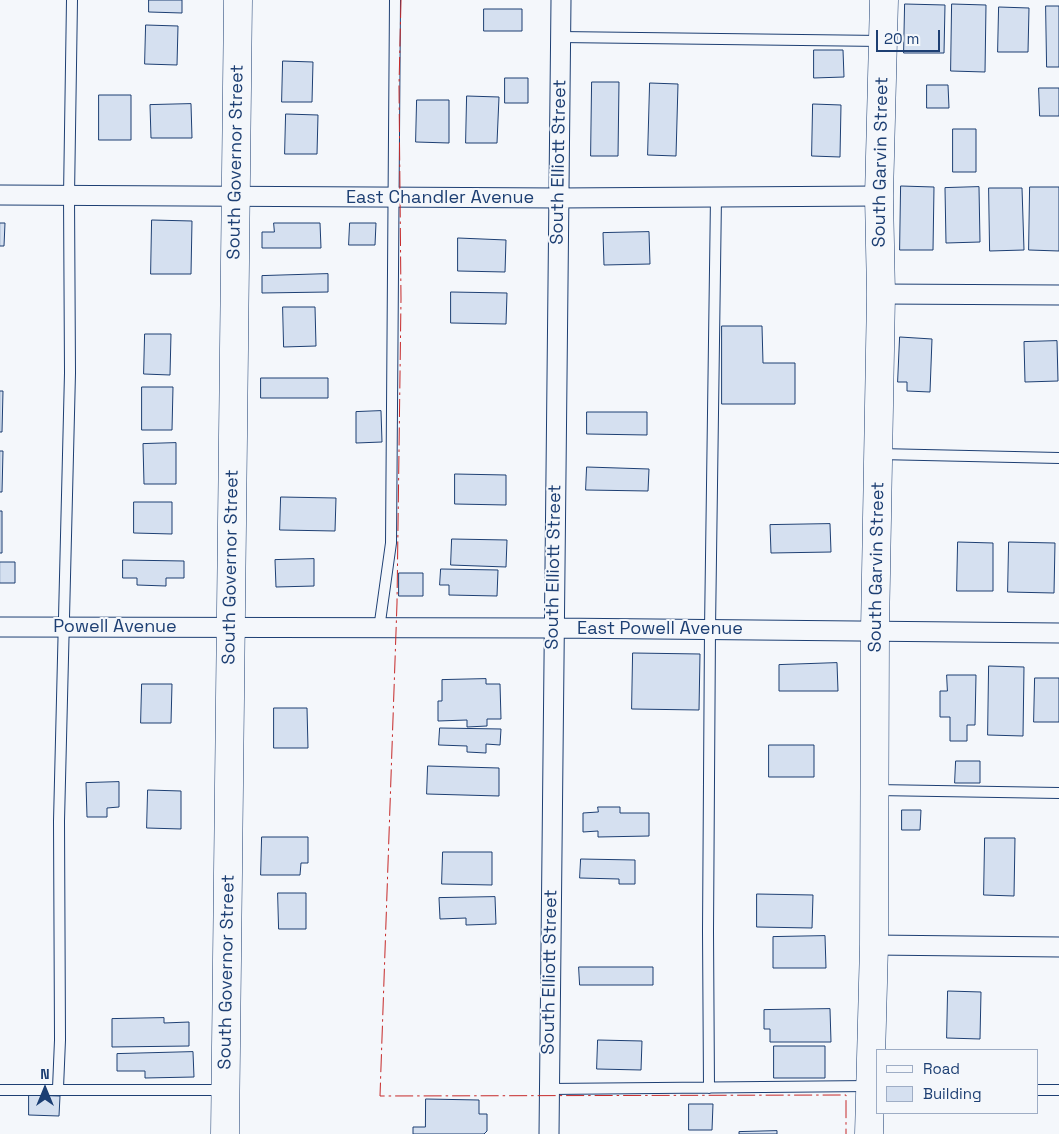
<!DOCTYPE html>
<style>
body{margin:0}
#map{position:relative;width:1059px;height:1134px;overflow:hidden;background:#f4f7fb;font-family:"Space Grotesk",sans-serif}
canvas{display:block}
.legend{position:absolute;left:876px;top:1049px;width:162px;height:65px;box-sizing:border-box;background:#f4f7fb;border:1px solid #9eadc5;margin:0;padding:6px 9px;list-style:none;font-size:15px;color:#1d3f73}
.legend li{display:flex;align-items:center;gap:10px;height:25px}
.legend b{width:25px;border:1px solid #9eadc5}
.north{position:absolute;left:20px;top:1064px;width:50px;height:50px;-webkit-text-stroke:4px #f4f7fb;paint-order:stroke;rotate:0deg;font-size:14px;font-weight:700;line-height:20px;text-align:center;color:#1d3f73}
.north::after{content:'';display:block;margin:auto;width:18px;height:22px;background:#1d3f73;clip-path:polygon(50% 0,100% 100%,50% 72%,0 100%)}
.scale{position:absolute;left:876px;top:30px;width:64px;height:22px;box-sizing:border-box;border:2px solid #1d3f73;border-top:0;padding-left:6px;font-size:15px;line-height:18px;white-space:nowrap;color:#1d3f73;-webkit-text-stroke:4px #f4f7fb;paint-order:stroke}
</style>
<div id="map">
<canvas width="1059" height="1134"></canvas>
<ul class="legend">
<li><b style="height:6px;background:#f4f7fb"></b>Road</li>
<li><b style="height:14px;background:#d5e0f0"></b>Building</li>
</ul>
<div class="north">N</div>
<div class="scale">20 m</div>
</div>
<script>
const c = document.querySelector('canvas').getContext('2d');
c.lineJoin = 'round';
function fill(path, color) { c.fillStyle = color; c.fill(path, 'evenodd'); }
function strokePath(path, color, width, dash) { c.strokeStyle = color; c.lineWidth = width; c.lineCap = dash ? 'butt' : 'round'; c.setLineDash(dash || []); c.stroke(path); }
function drawText(font, color, halo, rows, align = 'center') {
  c.font = font + ' "Space Grotesk",sans-serif'; c.lineWidth = 4; c.setLineDash([]); c.textBaseline = 'middle'; c.strokeStyle = halo; c.fillStyle = color; for (const [text, x, y, turn = 0] of rows) {
    c.save(); c.translate(x, y); c.rotate((+turn || 0) * Math.PI / 180); c.textAlign = isNaN(turn) ? turn : align; if (halo) c.strokeText(text, 0, 0); c.fillText(text, 0, 0); c.restore();
  }
}
const building = new Path2D(`
 M149,0h33v13l-33,-1z
 M905,4l40,1 -1,48h-40z
 M952,4l34,1 -1,67 -34,-1z
 M1046,6h13v61h-12z
 M999,7l30,1 -1,44h-30z
 M484,9h38v22h-38z
 M146,25l32,1 -1,39 -32,-1z
 M814,50h29l1,27 -30,1z
 M283,61l30,1 -1,40h-30z
 M505,78h23v25h-23z
 M592,82h27l-1,74h-27z
 M650,83l28,1 -2,72 -28,-1z
 M927,85h21l1,23h-22z
 M1039,88h20v28h-19z
 M99,95h32v45h-32z
 M467,96l32,1 -2,46h-31z
 M417,100h32v43l-33,-1z
 M191,104l1,34h-41l-1,-33z
 M813,104l28,1 -1,52 -28,-1z
 M286,114l32,1 -1,39h-32z
 M953,129h23v43h-23z
 M901,186l33,1 -1,63h-33z
 M979,187l1,55 -34,1 -1,-55z
 M1030,187h29v64l-30,-1z
 M989,188h33l2,62 -34,1z
 M152,220l40,1 -1,53h-40z
 M0,223h5l-1,23h-4z
 M274,223h46l1,25h-59v-16h12z
 M350,223h26l-1,22h-26z
 M649,232l1,32 -46,1 -1,-32z
 M458,238l48,2 -1,32 -47,-1z
 M328,274v18l-66,1v-17z
 M451,292l56,1 -1,31 -55,-1z
 M283,307h32l1,39 -32,1z
 M722,326h40l1,37h32v41h-73z
 M145,334h26l-1,41 -26,-1z
 M900,337l32,2 -2,53 -23,-1v-9h-9z
 M1057,341l1,40 -33,1 -1,-40z
 M261,378h67v20h-67z
 M142,387h31l-1,43h-30z
 M0,391h3l-1,41h-2z
 M381,411l1,31 -26,1v-31z
 M587,412h60v23l-60,-1z
 M176,443v41h-32l-1,-40z
 M0,451h3l-1,41h-2z
 M587,467l62,2 -1,22 -62,-1z
 M455,474l51,1v30l-51,-1z
 M281,497l55,1 -1,33 -55,-1z
 M134,502h38v32l-38,-1z
 M0,511h2v42h-2z
 M830,524l1,28 -60,1 -1,-28z
 M452,539l55,1 -1,27 -55,-2z
 M958,542l35,1v48h-36z
 M1009,542l46,1 -1,50 -46,-1z
 M314,559v27l-38,1 -1,-27z
 M123,560l61,1v17h-18v8l-29,-1v-7h-14z
 M0,562h15v21h-15z
 M441,569l57,1 -1,26 -48,-1v-10h-9z
 M399,573h24v23h-24z
 M633,653l67,1 -1,56 -67,-1z
 M837,663l1,28h-59v-26z
 M989,666l35,1 -1,69 -35,-1z
 M947,675h29l-1,50h-8v16h-17v-24h-10v-26h7z
 M1035,678h24v44h-25z
 M486,679v5h14l1,35h-14v7l-20,1v-7l-29,1v-20h4v-21z
 M142,684h30l-1,39h-30z
 M274,708h33l1,40h-34z
 M440,728l61,1 -1,16 -14,-1v9l-19,-1v-6l-28,-1z
 M769,745h45v32h-45z
 M956,761h24v22h-25z
 M428,766l71,2v28l-72,-2z
 M119,782v25l-12,1v9h-20l-1,-34z
 M148,790l33,1v38l-34,-1z
 M598,807h22v6h29v23l-51,1v-6l-15,1v-19l15,-1z
 M902,810h19l-1,20h-18z
 M262,837h46v26h-7l-1,12h-39z
 M985,838h30l-1,58 -30,-1z
 M443,852h49v33l-50,-1z
 M581,859l54,1v24h-16v-5l-39,-1z
 M278,893h28v36h-27z
 M757,894l56,1 -1,33 -55,-1z
 M495,897l1,27 -30,1v-7l-26,1 -1,-21z
 M825,936l1,32h-53v-31z
 M579,967h74v18h-73z
 M948,991l33,1 -1,47 -33,-1z
 M830,1009l1,33h-61v-13h-6v-19z
 M164,1018v5l25,-1v24l-77,1v-28z
 M598,1040l44,1 -1,29 -44,-1z
 M774,1046h51v32h-51z
 M193,1052l1,25 -49,1v-7h-28v-17z
 M29,1095l31,1 -1,20 -30,-1z
 M426,1099l53,1v14h8v17l-3,3h-71v-7h12z
 M689,1104h24l-1,26h-23z
 M777,1131v3h-38v-2z`);
fill(building, '#d5e0f0');
strokePath(building, '#1d3f73', 1);
const lane = new Path2D(`
 M560,37l322,4
 M879,454l180,4
 M379,629l12,-86 4,-543
 M876,790l183,3
 M58,1088l2,-48 -1,-219 11,-448 -1,-177 3,-196
 M709,1088l-1,-157 2,-302 6,-432
 M549,1089l321,-3
 M0,1090h224
 M1038,1090h21`);
const street = new Path2D(`
 M0,195l558,3 321,-2
 M881,294l178,1
 M0,627l554,1 505,5
 M874,945l185,2
 M549,1134l12,-1134`);
const secondary = new Path2D(`
 M225,1134l13,-1134
 M869,1134l5,-189 1,-315 6,-336 -2,-98 5,-196`);
strokePath(lane, '#1d3f73', 12);
strokePath(street, '#1d3f73', 21);
strokePath(secondary, '#1d3f73', 29);
strokePath(lane, '#f4f7fb', 10);
strokePath(street, '#f4f7fb', 19);
strokePath(secondary, '#f4f7fb', 28);
strokePath(new Path2D(`
 M401,0l-2,86 2,213 -4,304 -17,493 466,-1v39`), '#c62828', 1, [18, 4, 2.5, 4]);
drawText('18px', '#1d3f73', '#f4f7fb', [
 ["South Governor Street",236,162,-89],
 ["South Elliott Street",559,162,-89],
 ["South Garvin Street",881,162,-89],
 ["East Chandler Avenue",440,198],
 ["South Governor Street",231,567,-89],
 ["South Elliott Street",554,567,-89],
 ["South Garvin Street",877,567,-89],
 ["Powell Avenue",115,627],
 ["East Powell Avenue",660,629],
 ["South Governor Street",227,972,-89],
 ["South Elliott Street",550,972,-89]
]);
</script>
